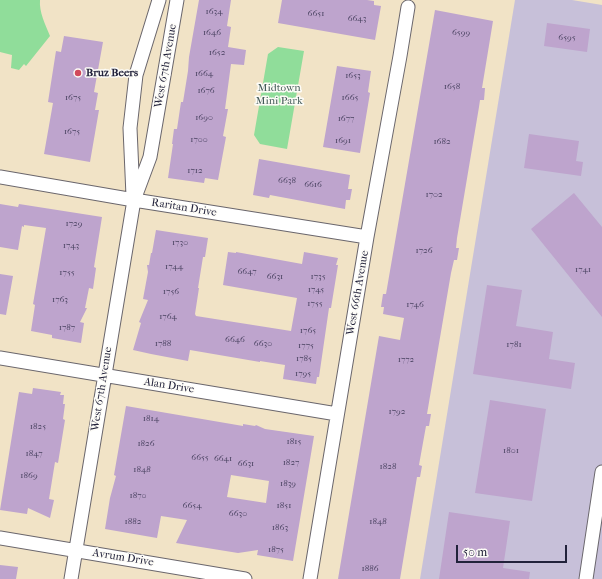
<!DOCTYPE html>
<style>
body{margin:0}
#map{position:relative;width:602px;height:579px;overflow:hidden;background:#f1e3c6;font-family:"IM FELL French Canon",serif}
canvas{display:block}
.scale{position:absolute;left:456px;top:545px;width:111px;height:18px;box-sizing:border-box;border:2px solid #22223b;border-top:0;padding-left:5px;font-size:12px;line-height:14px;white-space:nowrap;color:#22223b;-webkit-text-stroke:3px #fdfcf7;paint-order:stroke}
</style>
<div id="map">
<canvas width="602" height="579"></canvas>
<div class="scale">50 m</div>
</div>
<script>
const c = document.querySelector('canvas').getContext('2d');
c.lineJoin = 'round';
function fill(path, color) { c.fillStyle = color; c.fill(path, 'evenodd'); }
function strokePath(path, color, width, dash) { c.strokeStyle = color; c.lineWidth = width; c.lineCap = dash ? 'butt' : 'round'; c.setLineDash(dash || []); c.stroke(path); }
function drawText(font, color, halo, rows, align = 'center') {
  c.font = font + ' "IM FELL French Canon",serif'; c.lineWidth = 3; c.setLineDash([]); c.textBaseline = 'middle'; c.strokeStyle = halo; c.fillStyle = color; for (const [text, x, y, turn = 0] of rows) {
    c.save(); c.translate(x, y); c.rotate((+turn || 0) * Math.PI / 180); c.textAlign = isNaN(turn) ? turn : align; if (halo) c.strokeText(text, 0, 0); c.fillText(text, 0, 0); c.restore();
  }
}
fill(new Path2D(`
 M515,0h57l30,5v574h-182z`), '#c7c0d9');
fill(new Path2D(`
 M0,0h40c-1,12 5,24 10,36l-24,30 -2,-2 -5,6 -8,-2 1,-13 -12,-3z
 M278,47l26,4 -17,98 -27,-5 -6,-9 14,-81z`), '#90dd9a');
fill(new Path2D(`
 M199,0h32l-4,26 4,1 -3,20 18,3 -2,15 -13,-1 -6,45h3l-5,27 3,1 -8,43 -13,-2 -1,5 -36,-5 5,-34h-1l2,-15h3l4,-27h2l5,-31 1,-14z
 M282,0h85l7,1v4l7,1 -6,34 -97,-17z
 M435,10l58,11 -11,67h3l-1,12h-4l-1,7 -22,131 -1,10h3l-2,12h-3l-3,13 -24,141h4l-2,12h-3l-7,39 3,1 -2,11h-3l-17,102h-62l41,-243 21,4 4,-22 -21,-4 1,-7h-3l2,-13h3z
 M547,23l43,6 -3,23 -43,-6z
 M64,36l39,6 -9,50 4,1 -3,17h4l-9,52 -46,-8 9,-51 -5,-1 8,-51 5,1z
 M337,66l34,5 -3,21 2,1 -10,60 -37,-6z
 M529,134l50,7 -3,20 7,1 -2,14 -57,-8z
 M259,159l91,16 -2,14h4l-2,11h-4l-1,9 -75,-14 -1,3 -16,-3z
 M574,193l28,34v90l-71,-88z
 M0,204l18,3 1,-3 83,13 -8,50 2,1 -3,21 -4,-1 -4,20h2l-7,14 4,1 -3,20 -29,-5v-3l-21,-4 4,-26 -2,-1 13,-76 -22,-3v2l-2,-1 -4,24 -18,-3z
 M156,230l52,8 -3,19h-2l-5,31h1l-4,26 1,2 95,15 6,-33 -74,-13 5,-33 8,1v-1l66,12 2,-12 34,6 -2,7h2l-7,43h-2l-10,69h-2l-1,7 -33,-5 2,-14 -25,-4v1l-70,-12 -2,11 -37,-7 -18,-4 8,-27 -2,-1 9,-22 -5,-1 5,-27 -1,-7h2l2,-12h1z
 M0,274l13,2 -7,39 -6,-1z
 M487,285l35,5 -6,36 37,6 -4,27 26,4 -4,26 -98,-15z
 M33,388l28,4 -1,3h4l-1,9h2l-2,15 2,1 -7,43 -3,-1 -6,37 5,1 -4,18 -22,-10 -1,6 -27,-4 19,-118 13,2z
 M490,400l56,9 -14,92 -57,-8z
 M126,406l117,20v-2l12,2 1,-1 9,4 49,7 -21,125 -36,-6 1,-5 -20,3 -62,-10 11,-23 -26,-4 -4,22 -52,-9 5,-31 6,-22 -2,-1zM231,475l38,6 -3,22 -39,-6z
 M449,512l61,9 -7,47 27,4 -1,7h-90z
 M0,565l18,2 -2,12h-16z`), '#bea4cd');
const street = new Path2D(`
 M0,177l134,23 233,37
 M133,196l-3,-68 6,-53 23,-75
 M0,358l337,56
 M0,538l245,41
 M71,579l63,-379 16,-43 27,-157
 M310,579l57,-342 33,-181 8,-49
 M586,579l16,-107`);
strokePath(street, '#6a666c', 15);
strokePath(street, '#fff', 13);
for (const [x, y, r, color] of [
 [78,73,4,"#d1495b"]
]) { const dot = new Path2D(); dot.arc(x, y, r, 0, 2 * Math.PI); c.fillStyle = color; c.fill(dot); strokePath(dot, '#fdfcf7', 1.5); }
drawText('9px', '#494260', null, [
 ["1634",214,12],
 ["6651",316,14],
 ["6643",357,19],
 ["1646",212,33],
 ["6599",461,33],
 ["6595",567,38],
 ["1652",217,53],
 ["1664",204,74],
 ["1653",353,76],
 ["1658",452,87],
 ["1676",206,91],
 ["1675",73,98],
 ["1665",350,98],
 ["1690",204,118],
 ["1677",346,119],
 ["1675",72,132],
 ["1700",199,140],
 ["1691",343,141],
 ["1682",442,142],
 ["1712",195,171],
 ["6638",287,181],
 ["6616",313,185],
 ["1702",434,195],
 ["1729",74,224],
 ["1730",180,243],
 ["1743",71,246],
 ["1726",424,251],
 ["1744",174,267],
 ["1741",583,270],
 ["6647",247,272],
 ["1755",67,273],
 ["6631",275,277],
 ["1735",318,277],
 ["1745",316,290],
 ["1756",171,292],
 ["1763",60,300],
 ["1755",315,304],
 ["1746",415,305],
 ["1764",168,317],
 ["1787",67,328],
 ["1765",308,331],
 ["6646",235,340],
 ["1788",163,344],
 ["6630",263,344],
 ["1781",514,345],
 ["1775",306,346],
 ["1785",304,359],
 ["1772",406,360],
 ["1795",303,374],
 ["1792",397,412],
 ["1814",151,419],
 ["1825",38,427],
 ["1815",294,442],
 ["1826",146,444],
 ["1801",511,451],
 ["1847",34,454],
 ["6655",200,458],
 ["6641",223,459],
 ["1827",291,463],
 ["6631",246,464],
 ["1828",388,467],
 ["1848",142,470],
 ["1869",29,476],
 ["1839",288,484],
 ["1870",138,496],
 ["6654",192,506],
 ["1851",284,506],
 ["6630",238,514],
 ["1882",133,522],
 ["1848",378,522],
 ["1863",280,528],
 ["1875",276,550],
 ["1886",370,569]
]);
drawText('11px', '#22223b', '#fdfcf7', [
 ["West 67th Avenue",166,66,-80],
 ["Raritan Drive",184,208,9],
 ["West 66th Avenue",358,293,-80],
 ["Alan Drive",169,386,9],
 ["West 67th Avenue",102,389,-81],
 ["Avrum Drive",123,558,9]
]);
drawText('bold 11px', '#22223b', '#fdfcf7', [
 ["Bruz Beers",86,73]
], 'left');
drawText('11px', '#435a58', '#fdfcf7', [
 ["Midtown",279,88],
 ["Mini Park",279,101]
]);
</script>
